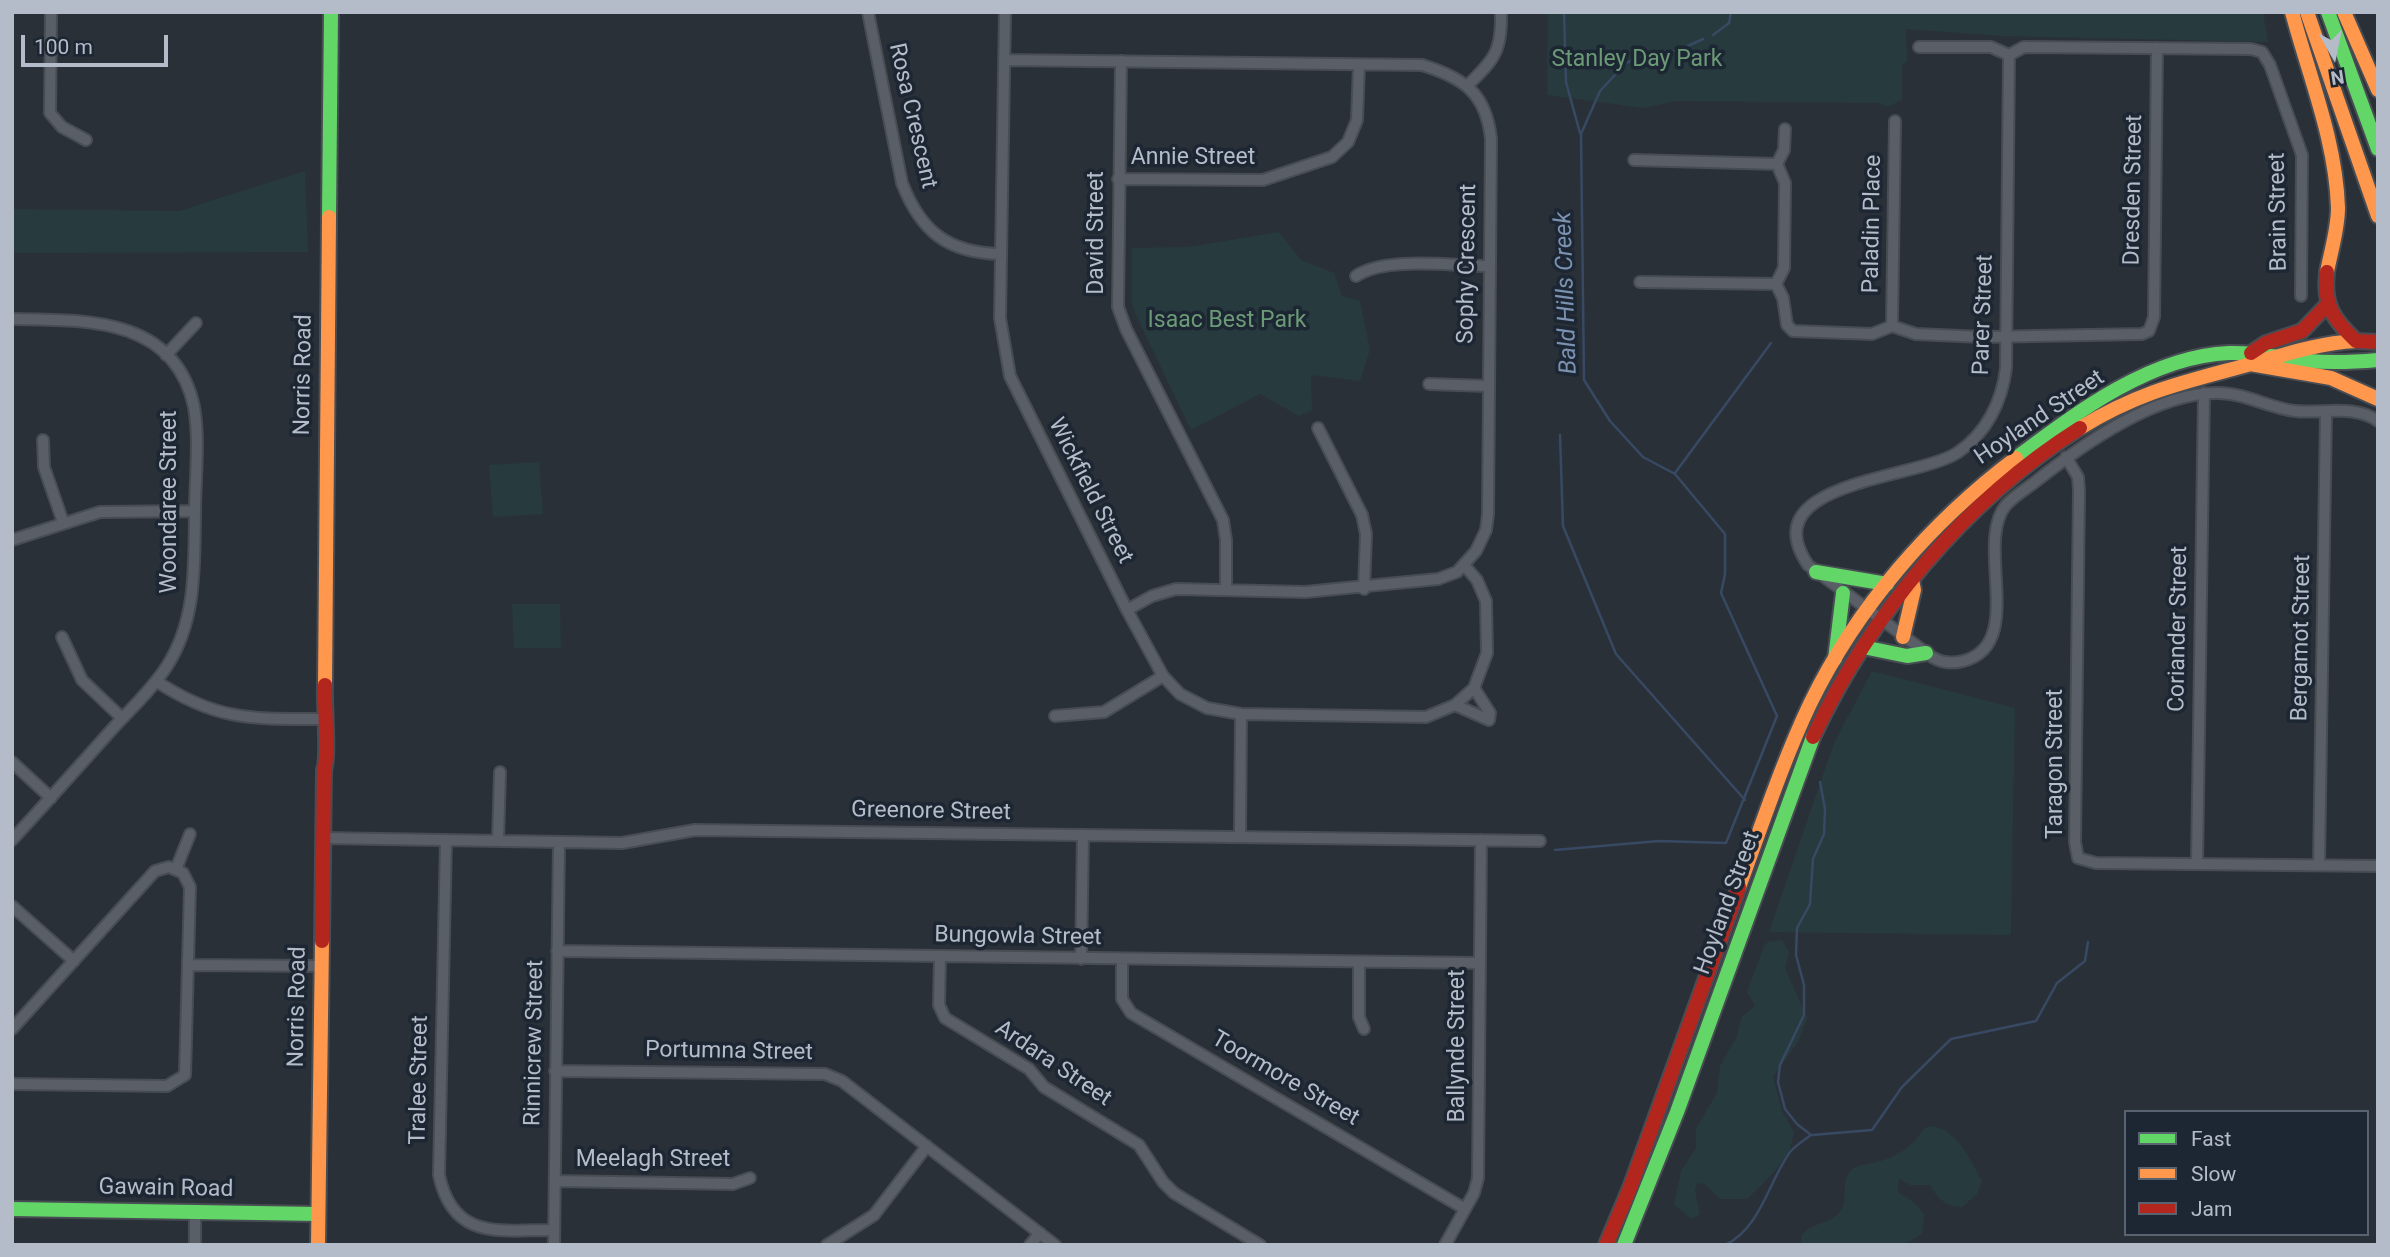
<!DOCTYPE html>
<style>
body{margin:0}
#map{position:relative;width:2390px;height:1257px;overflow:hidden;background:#2a3038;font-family:Roboto,sans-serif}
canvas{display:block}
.frame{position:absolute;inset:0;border:14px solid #b4bcc9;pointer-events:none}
.legend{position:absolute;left:2124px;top:1110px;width:245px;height:126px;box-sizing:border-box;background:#1d2633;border:2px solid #59626f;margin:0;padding:9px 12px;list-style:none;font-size:21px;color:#b4bcc9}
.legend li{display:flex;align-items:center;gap:14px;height:35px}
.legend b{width:35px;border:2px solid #59626f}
.north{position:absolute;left:2299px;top:21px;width:70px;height:70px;-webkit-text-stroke:5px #1d2633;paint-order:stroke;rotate:171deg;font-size:19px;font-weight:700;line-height:28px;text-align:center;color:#b4bcc9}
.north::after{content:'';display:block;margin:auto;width:24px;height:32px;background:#b4bcc9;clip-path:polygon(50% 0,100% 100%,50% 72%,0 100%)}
.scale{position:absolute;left:21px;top:35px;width:147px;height:32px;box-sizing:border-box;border:4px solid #b4bcc9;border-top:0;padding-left:9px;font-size:21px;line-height:24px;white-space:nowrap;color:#b4bcc9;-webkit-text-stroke:5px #1d2633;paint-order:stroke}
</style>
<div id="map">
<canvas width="2390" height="1257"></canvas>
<div class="frame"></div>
<ul class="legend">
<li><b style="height:9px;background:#63d668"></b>Fast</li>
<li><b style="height:9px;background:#ff974d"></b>Slow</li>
<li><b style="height:9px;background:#b3261e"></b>Jam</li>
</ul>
<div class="north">N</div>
<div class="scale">100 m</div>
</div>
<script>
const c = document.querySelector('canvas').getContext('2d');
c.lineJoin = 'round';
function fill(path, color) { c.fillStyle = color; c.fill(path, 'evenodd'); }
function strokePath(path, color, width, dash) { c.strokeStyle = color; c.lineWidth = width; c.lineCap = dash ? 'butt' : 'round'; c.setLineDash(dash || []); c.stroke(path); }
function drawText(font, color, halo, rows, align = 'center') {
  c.font = font + ' Roboto,sans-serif'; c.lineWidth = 7; c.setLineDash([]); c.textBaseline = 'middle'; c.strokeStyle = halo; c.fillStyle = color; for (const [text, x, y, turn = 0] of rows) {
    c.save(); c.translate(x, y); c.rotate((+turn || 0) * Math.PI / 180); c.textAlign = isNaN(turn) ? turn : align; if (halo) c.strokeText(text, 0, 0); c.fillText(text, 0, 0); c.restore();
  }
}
fill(new Path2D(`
 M1548,12h715l5,30 -266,-6 -96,-7 1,32 -5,5v34l-15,7 -9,-4 -202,-2 -33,7 -96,-13z
 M305,171l3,81 -296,1v-44l167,2z
 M1279,232l22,28 33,13 8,23 18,5 10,49 -10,31 -49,-6 1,35 -13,6 -39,-22 -69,36 -56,-117 -3,-10v-55l57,-1z
 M539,462l4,52 -50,3 -4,-52z
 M512,604h48l1,44h-47z
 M1872,671l143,37 -4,227 -242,-3 65,-189z
 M1782,940l7,12 -4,16 22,50 -9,24 -25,35 9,34 12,21 -4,17 -14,21 -29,29h-27l-17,-16 -6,1 -2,6 5,24 -8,5 -18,-14 7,-34 15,-23v-19l21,-36 3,-27 17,-30 5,-20 13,-10 -8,-14 17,-46 4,-4z
 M1933,1126c25,5 38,35 49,55l-5,13 -15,13c-16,0 -25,-9 -32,-22h-20l-11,-7 -1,14 17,11 9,11 -2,20 -19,11h-101l-1,-9c12,-16 35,-11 42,-30 5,-13 -4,-30 13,-39 6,-3 15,-3 21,-5 20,-5 37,-16 47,-34z`), '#273a3e');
strokePath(new Path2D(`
 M1564,12l2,70 14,51
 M1713,35l16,-12 2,-11
 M1560,435l3,91 53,128 129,146
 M1675,473l96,-130
 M1555,850l104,-9 67,2 51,-127 -56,-123 4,-19v-40l-50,-60 -32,-17 -33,-36 -26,-41 -3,-246 19,-43 26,-28 25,-11 26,-1 26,-12
 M1812,1135l60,-5 30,-43 49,-48 85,-18 21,-38 28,-22 3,-19
 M1725,1245c35,-16 44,-64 65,-93 5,-6 14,-12 21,-17l-14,-11 -12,-15 -7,-27 2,-17 24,-50v-30l-8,-30 1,-27 13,-24 3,-45 11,-25 1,-25 -5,-27`), '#384963', 2.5);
const street = new Path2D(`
 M51,12l-1,101 12,14 24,13
 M868,12l34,171c19,49 46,70 99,71
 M1005,12l-5,306 10,58 117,234 36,66 17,18 27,14 34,6 185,3 29,-12 19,-17 13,-35 -1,-52 -9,-21 -13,-15
 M1919,47h72l18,8 15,-8 227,2 11,3 8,13 32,90 -1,141
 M2009,55l-3,313c-4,34 -20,66 -49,85 -43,27 -205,28 -149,112l124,92c10,6 20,7 31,4 64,-16 11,-118 43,-156 8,-9 20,-16 29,-23 47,-37 121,-90 183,-89 27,0 51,15 77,18 26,3 60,-7 83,10
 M1004,60l418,5c42,13 64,28 69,74l-3,375 -2,16 -10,21 -19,21 -19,7 -133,13 -129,-3 -24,7 -25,14
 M1121,61l-3,246 8,22 97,191 3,20v49
 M1468,85c27,-26 34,-35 33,-73
 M1785,129l-1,21 -7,14 8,19 -1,85 -8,16 7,14 4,27 6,6 79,3 20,-8 24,8 66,3 160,-3 7,-3 5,-14 3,-269
 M1634,160l143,4
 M1118,179l145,1 69,-23 16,-15 9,-22 2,-55
 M1356,276c30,-20 97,-10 133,-10
 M1640,282l136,2
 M12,319c71,1 163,-3 182,88 6,34 1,71 1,106 -1,53 2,106 -28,153 -14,22 -34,41 -52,60 -34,38 -68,76 -103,114
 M1892,326l3,-205
 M166,355l30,-32
 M1429,384l58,2
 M1318,428l44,87 4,19 -2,55
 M43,440l1,27 19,55
 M2066,457l12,20 1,13 -4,352 3,16 18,5 282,3
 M12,540l88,-28 95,-1
 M62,637l20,43 40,38
 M156,681c62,41 99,38 169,38
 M1455,705l34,15 1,-7 -16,-25
 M1055,716l49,-4 59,-36
 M12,762l39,36
 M1240,836l1,-122
 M323,838l299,5 73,-13 845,11
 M446,840l-7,335c14,66 61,55 115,55
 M498,841l2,-69
 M2197,864l7,-471
 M2319,865l7,-453
 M176,869l14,-35
 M12,906l62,55
 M557,951l922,12
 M940,957l-1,48 6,13 84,51 15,18 95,58 24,37 11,11 86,52
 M1081,959l2,-124
 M1122,960v39l9,14 334,196
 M1359,962v55l5,12
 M188,965l133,1
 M12,1029l143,-158 14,-4 14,6 7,14 -5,188 -18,11 -155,-2
 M555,1071l270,3 17,7 213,164
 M555,1181l178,3 17,-6
 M195,1245v-33
 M554,1245l5,-403
 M827,1245l47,-30 53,-69
 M1030,1245l10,-12
 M1445,1245l29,-52 4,-15 3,-338`);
const fast = new Path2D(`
 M2328,12l50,137
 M329,217l2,-205
 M2016,458c60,-45 135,-102 213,-105 27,-1 53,5 80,8 23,2 46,1 69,-1
 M1816,572l71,12
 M1863,647l44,9 19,-3
 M1835,659l8,-66
 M12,1209l306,5
 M1624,1245l53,-133 136,-375`);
const slow = new Path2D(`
 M2292,12c17,64 44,129 46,196 0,21 -7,43 -11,64
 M2307,12l71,204
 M2344,12l34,78
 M2250,364l81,14 47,21
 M2080,428c60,-37 105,-46 171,-64 35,-10 68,-21 105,-23
 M1903,637l11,-47 -2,-10
 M325,685l4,-468
 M1739,887c23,-62 43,-124 71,-183 47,-97 121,-182 206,-246
 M318,1245l4,-304`);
const jam = new Path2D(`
 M2327,272c-4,33 6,47 29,69l22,1
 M2251,353l15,-10 36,-12 25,-26
 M1813,737c58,-123 151,-236 267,-309
 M322,941l2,-171c5,-12 0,-67 1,-85
 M1606,1245l24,-57 109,-301`);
strokePath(street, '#484c53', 14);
strokePath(fast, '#484c53', 18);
strokePath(slow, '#484c53', 18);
strokePath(jam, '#484c53', 18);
strokePath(street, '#5a5e66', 10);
strokePath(fast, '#63d668', 14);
strokePath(slow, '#ff974d', 14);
strokePath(jam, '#b3261e', 14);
drawText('23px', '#6b9a76', '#1d2633', [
 ["Stanley Day Park",1637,60],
 ["Isaac Best Park",1227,321]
]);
drawText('23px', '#b4bcc9', '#1d2633', [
 ["Rosa Crescent",912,116,77],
 ["Annie Street",1193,158],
 ["Dresden Street",2134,190,-89],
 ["Brain Street",2279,212,-91],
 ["Paladin Place",1873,224,-89],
 ["David Street",1097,233,-90],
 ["Sophy Crescent",1468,264,-89],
 ["Parer Street",1984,315,-88],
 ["Norris Road",304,375,-89],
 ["Hoyland Street",2040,418,-34],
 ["Wickfield Street",1090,491,63],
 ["Woondaree Street",170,502,-90],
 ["Coriander Street",2179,629,-89],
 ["Bergamot Street",2302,638,-89],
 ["Taragon Street",2056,764,-90],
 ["Greenore Street",931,812,1],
 ["Hoyland Street",1728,903,-70],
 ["Bungowla Street",1018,937,1],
 ["Norris Road",298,1007,-89],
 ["Rinnicrew Street",535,1043,-89],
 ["Ballynde Street",1458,1046,-90],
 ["Portumna Street",729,1052,1],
 ["Ardara Street",1053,1064,34],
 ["Toormore Street",1285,1079,30],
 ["Tralee Street",420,1080,-89],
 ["Meelagh Street",653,1160],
 ["Gawain Road",166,1189,1]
]);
drawText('italic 24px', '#7c92b1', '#1d2633', [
 ["Bald Hills Creek",1567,293,-92]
]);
</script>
